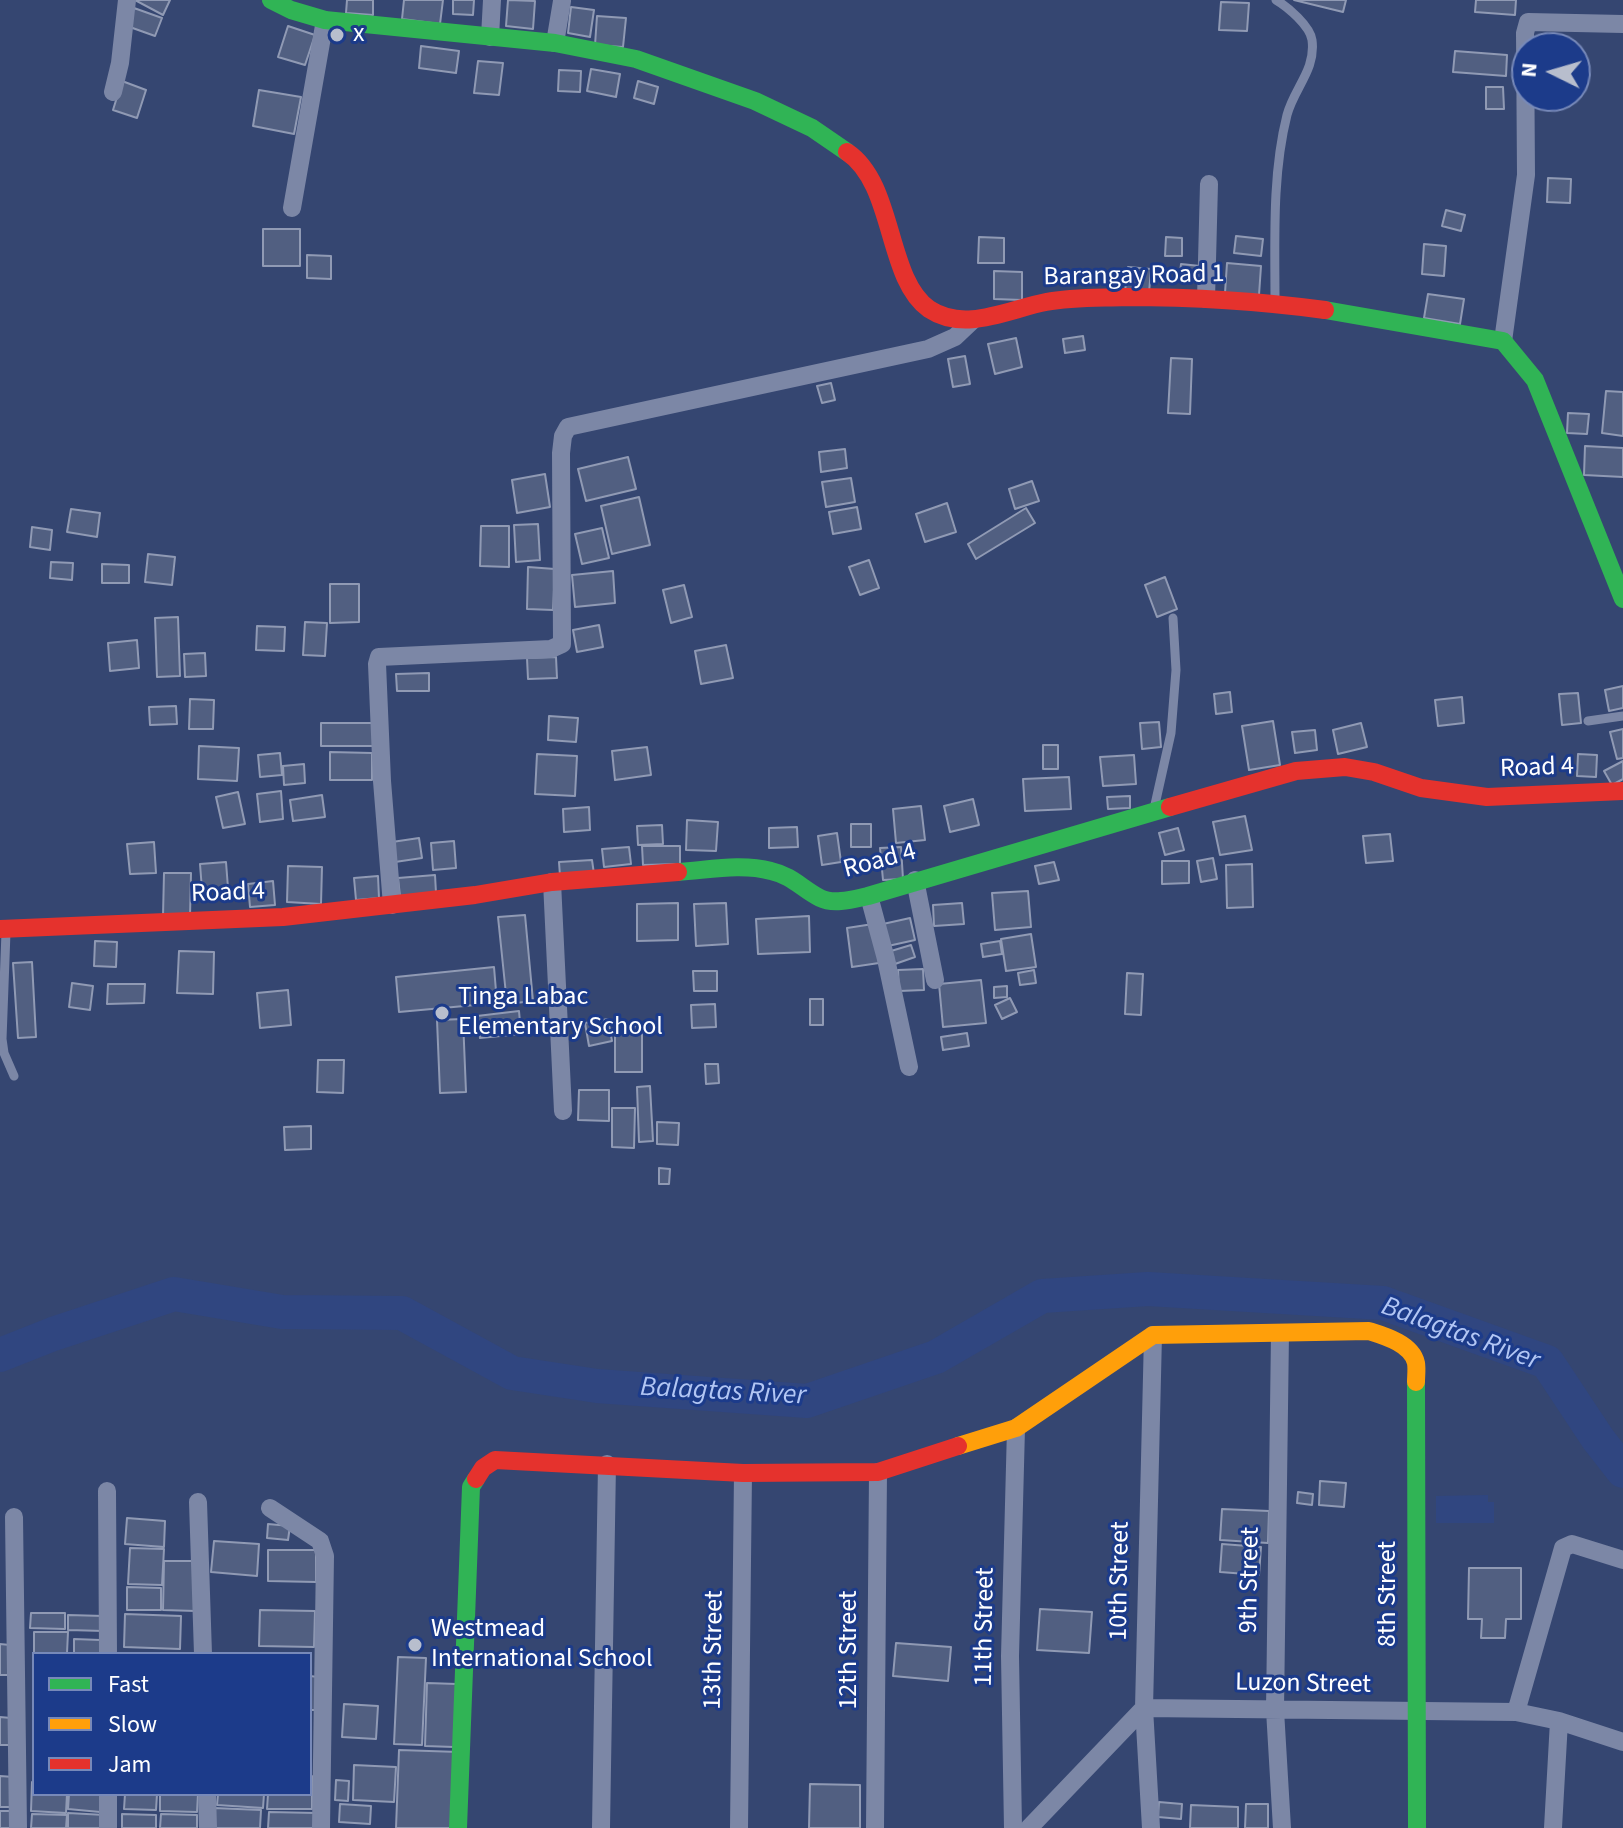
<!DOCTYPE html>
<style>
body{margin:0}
#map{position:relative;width:1623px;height:1828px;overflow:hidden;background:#354671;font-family:"Source Sans 3",sans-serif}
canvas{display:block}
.legend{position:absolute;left:32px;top:1652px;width:280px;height:144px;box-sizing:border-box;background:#1c3b8a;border:2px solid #7789b9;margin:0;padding:10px 14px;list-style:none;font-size:24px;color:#fff}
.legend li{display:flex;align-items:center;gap:16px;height:40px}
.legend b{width:40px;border:2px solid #7789b9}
.north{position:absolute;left:1511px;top:32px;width:80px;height:80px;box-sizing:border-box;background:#1c3b8a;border:2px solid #7789b9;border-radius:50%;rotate:275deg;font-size:22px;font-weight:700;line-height:32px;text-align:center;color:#fff}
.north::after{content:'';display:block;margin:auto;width:28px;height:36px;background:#b8becd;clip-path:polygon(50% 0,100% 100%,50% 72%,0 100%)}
</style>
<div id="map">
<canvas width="1623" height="1828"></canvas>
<ul class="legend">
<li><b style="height:10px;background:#30b455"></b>Fast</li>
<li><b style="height:10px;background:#ff9f0a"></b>Slow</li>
<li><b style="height:10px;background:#e5322d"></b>Jam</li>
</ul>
<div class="north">N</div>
</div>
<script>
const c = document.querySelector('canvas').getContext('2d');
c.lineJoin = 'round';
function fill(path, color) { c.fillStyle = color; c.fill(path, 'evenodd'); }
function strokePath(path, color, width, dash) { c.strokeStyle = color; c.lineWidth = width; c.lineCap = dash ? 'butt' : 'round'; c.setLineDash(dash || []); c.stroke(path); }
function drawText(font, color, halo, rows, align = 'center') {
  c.font = font + ' "Source Sans 3",sans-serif'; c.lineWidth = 6; c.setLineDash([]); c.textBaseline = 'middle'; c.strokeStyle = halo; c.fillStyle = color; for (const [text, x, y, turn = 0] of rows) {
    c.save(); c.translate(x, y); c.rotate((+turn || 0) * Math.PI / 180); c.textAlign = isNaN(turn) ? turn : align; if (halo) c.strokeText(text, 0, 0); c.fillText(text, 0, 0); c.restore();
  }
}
fill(new Path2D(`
 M1488,1495v7h6v21h-58v-27z`), '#304680');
strokePath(new Path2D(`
 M0,1355l53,-21 121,-40 108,18 120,1 110,60 85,13 210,15 129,-44 106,-61 106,-7 235,14 164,59 51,77 25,32`), '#304680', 34);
const building = new Path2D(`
 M135,0h35l-7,15z
 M347,0h26v15l-27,-2z
 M404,0h39l-3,24 -38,-5z
 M453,0h21l-1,15 -20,-1z
 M508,0l27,1 -2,28 -27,-3z
 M1294,0h52l-3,12z
 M1476,0h40l-1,15 -40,-3z
 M1221,2l28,1 -2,28 -28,-1z
 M571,7l23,3 -4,27 -22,-4z
 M134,8l28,10 -7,18 -28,-10z
 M597,16l29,2 -3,29 -28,-2z
 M288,26l27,9 -10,30 -27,-8z
 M421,46l38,5 -3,22 -37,-5z
 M1455,51l52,4 -1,21 -53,-4z
 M478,61l25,2 -4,32 -25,-2z
 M591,69l29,5 -4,23 -29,-6z
 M559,70l22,1 -1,21 -22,-1z
 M122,81l24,9 -9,28 -24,-8z
 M638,81l20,6 -4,17 -20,-6z
 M1486,87h17l1,22h-18z
 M259,90l42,7 -7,37 -41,-8z
 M1548,178l23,1 -1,24 -23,-1z
 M1446,210l19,5 -4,16 -19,-5z
 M263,229h37v37h-37z
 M1236,236l27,3 -2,17 -27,-3z
 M979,237l25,1v25h-26z
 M1166,237l16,1v18h-17z
 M1424,244l22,2 -2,30 -22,-2z
 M307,255l24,1v23l-24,-1z
 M1227,263l34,3 -2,29 -34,-2z
 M1181,264l19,2 -2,16 -19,-2z
 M1128,267l23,2 -2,24 -24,-2z
 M994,271l28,1v28l-28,-1z
 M1428,294l36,5 -4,25 -36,-6z
 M1083,336l2,14 -20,3 -2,-14z
 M1016,338l6,29 -27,7 -7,-30z
 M965,356l5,28 -17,3 -5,-28z
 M1171,358l21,1 -2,55 -22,-1z
 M831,383l4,17 -13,3 -5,-17z
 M1606,391l17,1v44l-21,-3z
 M1568,413l21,1 -2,20 -20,-1z
 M1585,446l38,2v29l-39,-2z
 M845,449l2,19 -26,4 -2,-20z
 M628,457l8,32 -50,12 -8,-32z
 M545,474l5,33 -33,6 -5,-33z
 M851,478l4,24 -29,5 -4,-25z
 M1032,481l7,20 -24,8 -6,-20z
 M639,497l11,48 -38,9 -11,-48z
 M947,503l9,29 -31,10 -9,-28z
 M857,507l4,22 -28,5 -4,-22z
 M1026,508l9,15 -59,36 -8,-15z
 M71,509l29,4 -3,24 -30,-5z
 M538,524l2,36 -24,2 -2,-37z
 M481,526h28v41l-29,-1z
 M32,527l20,3 -2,20 -20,-3z
 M602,528l7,30 -27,6 -7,-30z
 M148,554l27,3 -3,28 -27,-3z
 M869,560l10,28 -19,7 -11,-28z
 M51,562l22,1 -1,17 -22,-2z
 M102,564l27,1v18h-27z
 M528,567l27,2 -2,41 -26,-1z
 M613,571l2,32 -40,4 -3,-32z
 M1165,577l12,32 -20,8 -12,-32z
 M330,584h29v38l-29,1z
 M684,585l8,32 -21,6 -8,-33z
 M178,617l2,59 -23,1 -2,-59z
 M305,622l22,1 -2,33 -22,-1z
 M599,625l4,22 -26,5 -4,-22z
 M257,626l28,1 -1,24 -28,-1z
 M137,640l2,28 -29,3 -2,-28z
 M726,645l7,33 -32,6 -6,-33z
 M205,653l1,23 -21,1 -1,-23z
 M556,657l1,21 -29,1 -1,-21z
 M429,673v18h-32l-1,-17z
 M1623,686v22l-14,3 -4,-21z
 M1230,692l2,20 -16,2 -2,-20z
 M1578,693l3,30 -19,2 -3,-31z
 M1462,697l2,26 -26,3 -3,-26z
 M190,699l24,1 -1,29h-24z
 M176,706l1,18 -27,1 -1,-18z
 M549,716l29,2 -2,24 -28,-2z
 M1273,721l7,44 -31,5 -7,-44z
 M1159,722l2,25 -19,2 -2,-26z
 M321,723h52v23h-52z
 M1361,723l6,24 -29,7 -5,-24z
 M1623,729v29l-6,1 -7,-27z
 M1315,730l2,20 -22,3 -3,-21z
 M1043,745h15v24h-15z
 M199,746l40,2 -2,33 -39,-2z
 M647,747l4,28 -36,5 -3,-29z
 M330,752l42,1v27h-42z
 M280,753l2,22 -22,2 -2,-22z
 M537,754l40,2 -2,40 -40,-2z
 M1578,754l19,1 -1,22 -19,-1z
 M1134,755l2,29 -33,2 -3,-29z
 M1623,761v18l-11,6 -8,-14z
 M304,764l1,19 -21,2 -1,-19z
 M1069,777l2,32 -46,2 -2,-32z
 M281,791l2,28 -23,3 -3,-28z
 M238,792l7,32 -22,4 -7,-31z
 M322,795l3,22 -32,4 -3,-21z
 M1130,796v12l-22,1 -1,-12z
 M973,799l6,26 -29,7 -6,-26z
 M921,806l4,34 -29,3 -3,-34z
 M589,807l1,23 -26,2 -1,-23z
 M1245,816l7,34 -32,5 -7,-33z
 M687,820l31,2 -2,29 -30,-1z
 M851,824h20v23h-20z
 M662,825l1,19 -25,1 -1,-19z
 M797,827l1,20 -29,1v-20z
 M1178,828l6,22 -19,5 -6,-22z
 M837,833l4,29 -19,3 -4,-29z
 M1390,834l3,27 -27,2 -3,-27z
 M419,838l3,20 -27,4 -3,-20z
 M454,841l2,27 -23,2 -2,-27z
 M154,842l2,31 -26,1 -3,-30z
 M642,846h38v18l-37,1z
 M629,847l2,17 -27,3 -2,-18z
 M901,847l2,32 -20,1 -3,-32z
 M1213,858l4,21 -16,3 -4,-21z
 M592,860l2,14 -34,2 -1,-14z
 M1162,861h27v22l-27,1z
 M226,862l2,26 -26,2 -2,-26z
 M1054,862l5,18 -20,4 -4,-18z
 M1252,864l1,43 -26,1 -1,-43z
 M288,866l34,1 -1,37 -34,-2z
 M164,873h27l-1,43h-27z
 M435,875l1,18 -36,3 -2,-18z
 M378,876l1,22 -23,2 -2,-22z
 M273,881l2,24 -25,2 -2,-23z
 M1028,891l3,36 -36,3 -3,-37z
 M678,903v37l-41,1v-37z
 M726,903l2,41 -32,2 -2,-42z
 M962,903l2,21 -30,2 -1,-21z
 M525,915l8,86 -26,3 -9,-87z
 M809,916l1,36 -52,2 -2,-35z
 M910,918l5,22 -27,6 -5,-22z
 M873,924l6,39 -27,4 -5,-39z
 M1031,934l5,33 -30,4 -5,-32z
 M95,941l22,1 -1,25 -22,-1z
 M1000,941l2,13 -19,3 -2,-13z
 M911,945l4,12 -20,7 -4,-13z
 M179,951l35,1 -1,42 -36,-1z
 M32,962l4,75 -18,1 -5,-75z
 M494,967l3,36 -98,9 -3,-35z
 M923,969l1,21 -25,1 -1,-21z
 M1034,970l2,13 -16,2 -2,-12z
 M693,971h24v20h-23z
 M1127,973l16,1 -2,41 -16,-1z
 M981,980l5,43 -43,4 -4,-43z
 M72,983l21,3 -3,24 -21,-3z
 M108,984h37l-1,19 -37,1z
 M1007,986v11l-13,1v-11z
 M288,990l3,35 -31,3 -3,-35z
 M1010,998l7,14 -15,7 -7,-14z
 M810,999h13v26h-13z
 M715,1004l1,23 -24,1 -1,-23z
 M519,1011l2,23 -41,4 -3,-22z
 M463,1019l3,73 -26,1 -3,-73z
 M608,1019l4,22 -23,5 -4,-23z
 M642,1026v46h-27v-45z
 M967,1033l2,13 -26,4 -2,-13z
 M318,1060h26l-1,33 -26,-1z
 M705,1064h13l1,19 -13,1z
 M650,1086l3,55 -14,1 -2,-55z
 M579,1090h30v31l-31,-1z
 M612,1108h23l-1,40 -22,-1z
 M657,1122l22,1 -1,22 -21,-1z
 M311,1126v23l-26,1 -1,-23z
 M659,1168l11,1 -1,15h-10z
 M1320,1481l26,2 -2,24 -25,-2z
 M1298,1492l15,2 -1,11 -15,-2z
 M1222,1509l47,2 -1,32 -48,-3z
 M127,1518l38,3 -1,26 -39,-3z
 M268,1524l22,2 -2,14 -21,-2z
 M214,1541l45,3 -2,32 -46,-4z
 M1222,1544l39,3 -2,28 -39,-3z
 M130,1548l34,1 -2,36 -34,-1z
 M268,1550h48v32l-48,-1z
 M164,1561h33l-1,50 -33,-1z
 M1469,1568h52v51h-15l-1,19h-24l1,-19h-14z
 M127,1587l34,1v22h-34z
 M1040,1609l52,3 -3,41 -52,-3z
 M260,1610l55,1 -1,36 -55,-1z
 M31,1613h34v16l-35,-1z
 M125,1614l56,2 -1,33 -56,-2z
 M68,1615l36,1v15l-36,-1z
 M34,1632h34l-1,21h-33z
 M74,1639l26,1v14h-26z
 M896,1643l55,4 -3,34 -55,-5z
 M0,1644l10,1 -1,30h-9z
 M398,1657l28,1 -4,87 -28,-1z
 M310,1676l8,1 -2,33h-6z
 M427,1683l30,1 -3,63 -29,-1z
 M344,1704l34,2 -2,33 -34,-2z
 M0,1717l11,1 -1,27h-10z
 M399,1750l60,2 -3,76h-60z
 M354,1765l42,2 -2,35 -41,-2z
 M0,1776l14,1 -2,30h-12z
 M310,1776h2v33h-45l1,-15h42z
 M336,1780l13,1 -1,20 -13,-1z
 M32,1782l2,12h33l-1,19 -35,-2z
 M810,1784l50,1v43h-51z
 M69,1794h33l-2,18 -32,-3z
 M125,1794h32l-1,16 -32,-1z
 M160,1794h38l-1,18 -37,-1z
 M218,1794h46l-1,14 -46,-3z
 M1159,1802l23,2 -1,15 -23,-2z
 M340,1804l31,2 -1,18 -31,-2z
 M1246,1804h22v24h-23z
 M1191,1805l47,2v21h-48z
 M214,1808l47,2 -1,18h-47z
 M0,1811h11l-1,17h-10z
 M269,1812l47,1v15h-48z
 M68,1813l37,2v13h-37z
 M32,1814l35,1 -1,13h-35z
 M122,1814l34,1v13h-34z
 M161,1814l36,1v13h-37z`);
fill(building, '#515f81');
strokePath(building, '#909ab4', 2);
strokePath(new Path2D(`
 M1275,301c0,-61 -3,-127 12,-186 7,-27 29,-45 25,-75 -2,-14 -24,-33 -36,-40
 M1588,721l35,-5
 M1154,809l17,-76 5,-63 -3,-52
 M6,932l-4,107 2,14 10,23`), '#7c87a6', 9);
strokePath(new Path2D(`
 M490,37l2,-37
 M555,43l7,-42
 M113,92l7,-29 7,-63
 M292,208l33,-188
 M1206,299l3,-115
 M1503,341l23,-166 -1,-142 3,-11 95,2
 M915,880l20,100
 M552,882l11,229
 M869,896l17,63 23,108
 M392,905l-10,-124 -5,-117 2,-7 172,-8 11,-5 -1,-191 2,-17 5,-9 360,-78 27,-12 18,-17
 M1280,1333l-5,377 7,118
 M107,1491l1,163
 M198,1502l5,152
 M270,1508l50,33 5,15 -4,272
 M14,1517l4,311
 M1516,1712l47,-164 9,-4 51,16
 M108,1794v34
 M207,1794l1,34
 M601,1828l6,-364
 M739,1828l4,-355
 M875,1828l3,-356
 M1013,1828l-3,-172 6,-228
 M1029,1828l115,-120 372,4 43,9 64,21
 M1151,1828l-7,-120 9,-373
 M1553,1828l6,-107`), '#7c87a6', 18);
strokePath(new Path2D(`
 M271,0l20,10 34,10 230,23 81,16 119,42 57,27 35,24
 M1325,310l178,31 32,39 88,219
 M678,872c31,-2 63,-9 93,-1 22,5 31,18 49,27 14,7 34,1 48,-2l302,-89
 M1416,1382l1,446
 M458,1828l13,-341 5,-8`), '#30b455', 18);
strokePath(new Path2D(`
 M958,1446l58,-18 137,-93 216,-4c16,5 43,13 47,32 1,6 0,13 0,19`), '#ff9f0a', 18);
strokePath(new Path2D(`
 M847,152c48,32 39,127 82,157 36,24 80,0 117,-7 26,-5 53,-4 79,-5 67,0 133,4 200,13
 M1170,807l126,-36 49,-4 29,5 47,16 66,9 136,-6
 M0,929l283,-12 192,-22 77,-13 126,-10
 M476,1479l7,-11 12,-8 248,13 135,-1 80,-26`), '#e5322d', 18);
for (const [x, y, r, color] of [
 [337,35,8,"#b8becd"],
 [442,1013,8,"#b8becd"],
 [415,1645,8,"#b8becd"]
]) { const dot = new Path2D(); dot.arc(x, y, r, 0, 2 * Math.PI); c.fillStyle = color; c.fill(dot); strokePath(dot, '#1c3b8a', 3); }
drawText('26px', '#fff', '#1c3b8a', [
 ["x",353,35],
 ["Tinga Labac",458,998],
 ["Elementary School",458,1028],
 ["Westmead",431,1630],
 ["International School",431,1660]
], 'left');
drawText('26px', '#fff', '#1c3b8a', [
 ["Barangay Road 1",1134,277,-1],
 ["Road 4",1537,769,-2],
 ["Road 4",880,862,-15],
 ["Road 4",228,894,-2],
 ["9th Street",1251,1580,-89],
 ["10th Street",1121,1581,-89],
 ["8th Street",1389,1594,-90],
 ["11th Street",986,1627,-89],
 ["13th Street",715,1650,-89],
 ["12th Street",850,1650,-90],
 ["Luzon Street",1303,1685,1]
]);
drawText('italic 28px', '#b2c6f4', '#1c3b8a', [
 ["Balagtas River",1460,1335,20],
 ["Balagtas River",723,1393,3]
]);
</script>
